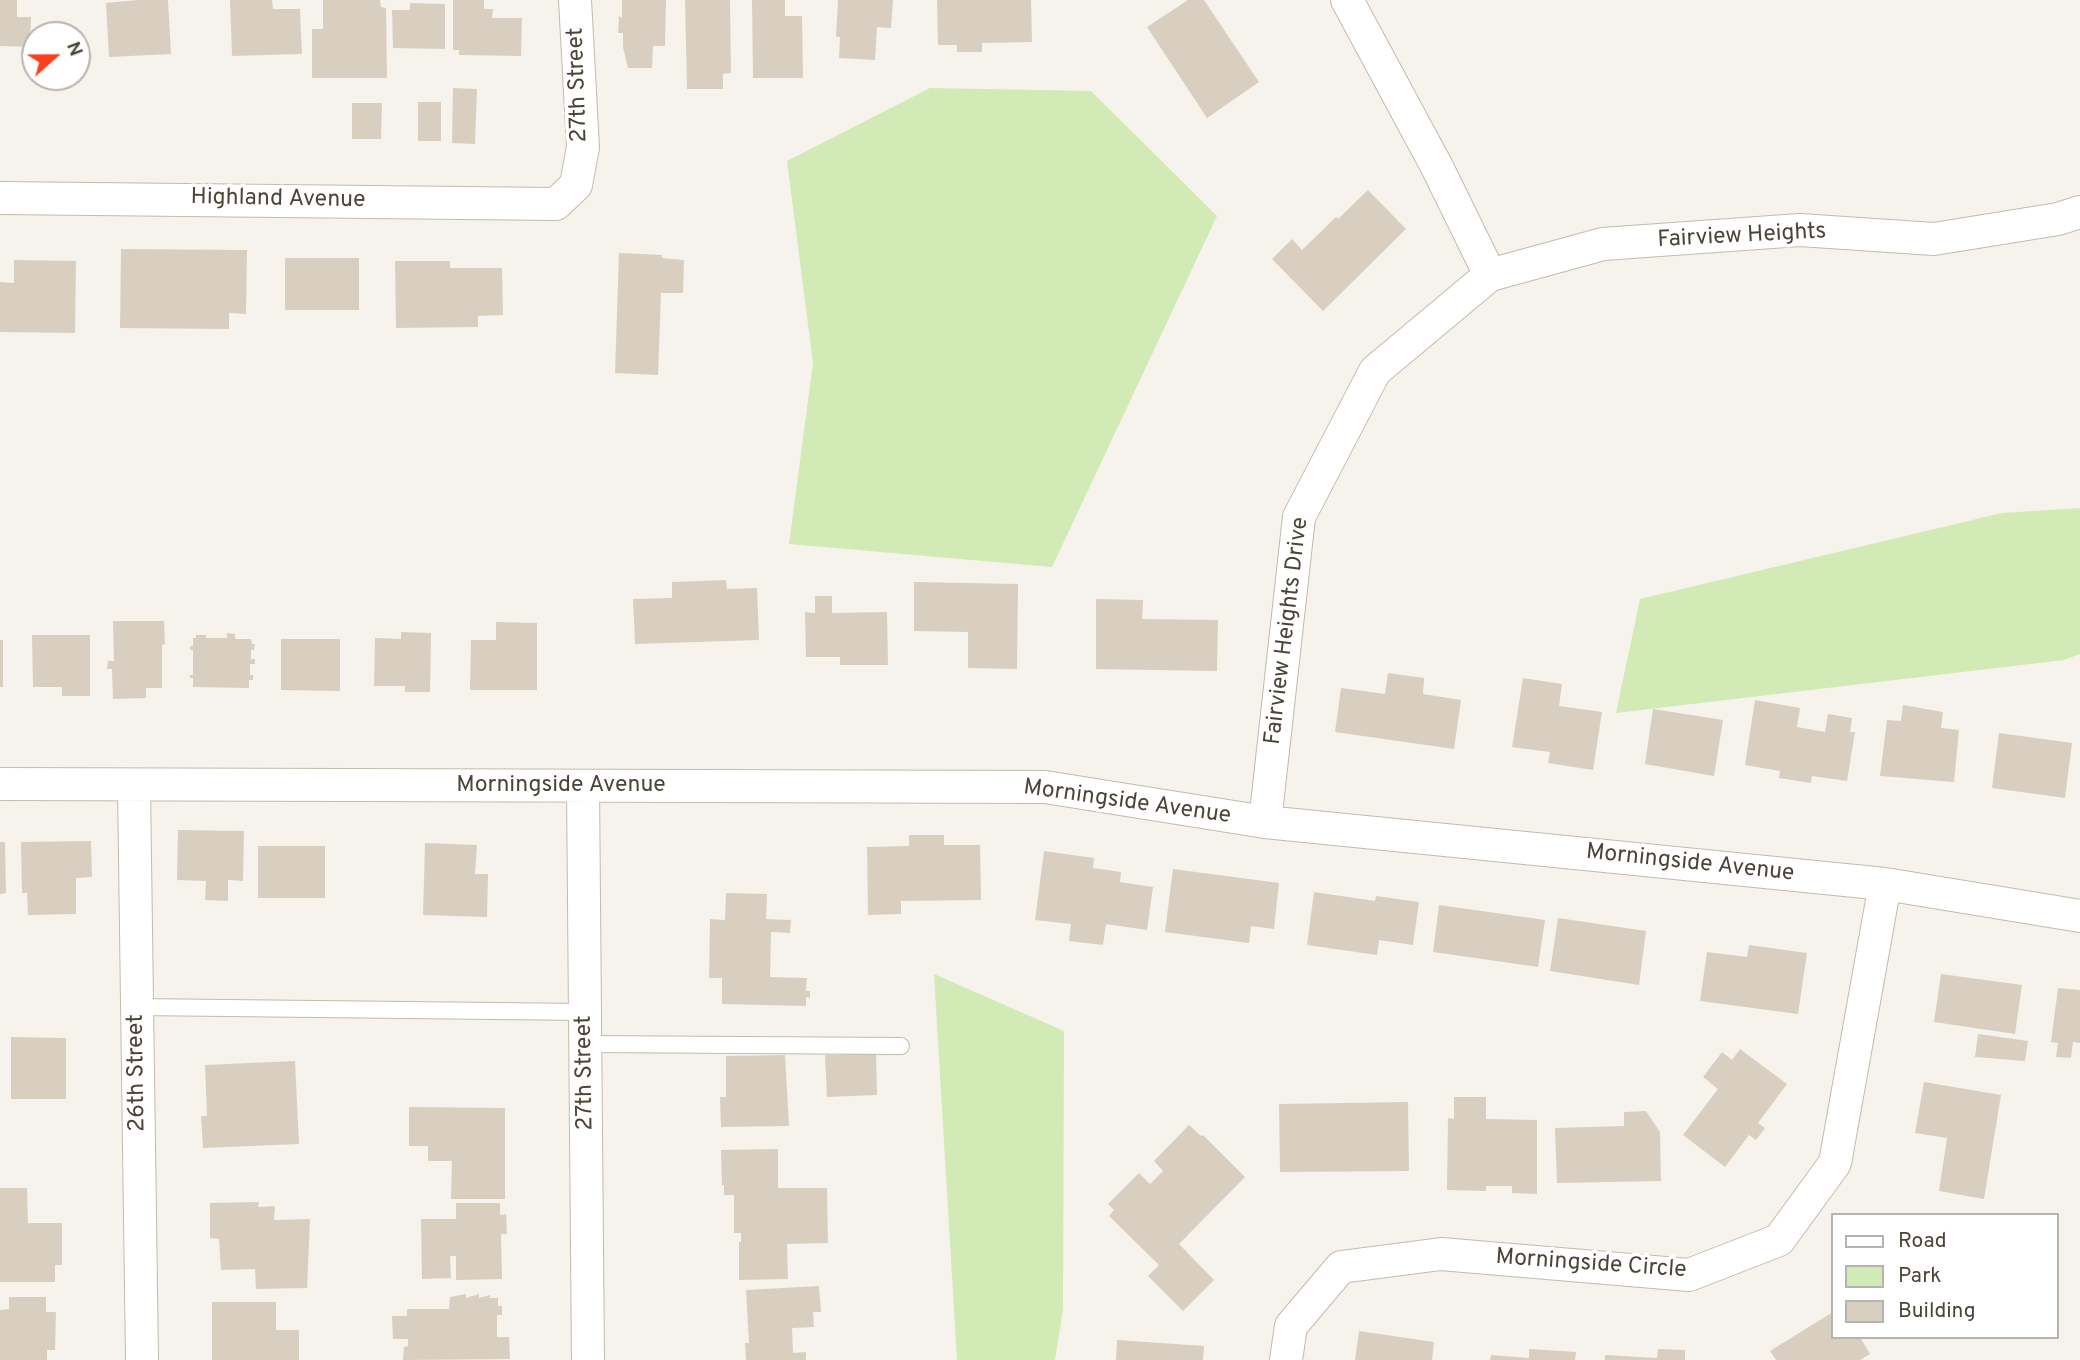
<!DOCTYPE html>
<style>
body{margin:0}
#map{position:relative;width:2080px;height:1360px;overflow:hidden;background:#f6f3ec;font-family:Overpass,sans-serif}
canvas{display:block}
.legend{position:absolute;left:1831px;top:1213px;width:228px;height:126px;box-sizing:border-box;background:#fff;border:2px solid #b7b4b0;margin:0;padding:9px 12px;list-style:none;font-size:21px;color:#4b4439}
.legend li{display:flex;align-items:center;gap:14px;height:35px}
.legend b{width:35px;border:2px solid #b7b4b0}
.north{position:absolute;left:21px;top:21px;width:70px;height:70px;box-sizing:border-box;background:#fff;border:2px solid #b7b4b0;border-radius:50%;rotate:69deg;font-size:19px;font-weight:700;line-height:28px;text-align:center;color:#4b4439}
.north::after{content:'';display:block;margin:auto;width:24px;height:32px;background:#fc3f1d;clip-path:polygon(50% 0,100% 100%,50% 72%,0 100%)}
</style>
<div id="map">
<canvas width="2080" height="1360"></canvas>
<ul class="legend">
<li><b style="height:9px;background:#fff"></b>Road</li>
<li><b style="height:19px;background:#d2eab5"></b>Park</li>
<li><b style="height:19px;background:#d8cfc1"></b>Building</li>
</ul>
<div class="north">N</div>
</div>
<script>
const c = document.querySelector('canvas').getContext('2d');
c.lineJoin = 'round';
function fill(path, color) { c.fillStyle = color; c.fill(path, 'evenodd'); }
function strokePath(path, color, width, dash) { c.strokeStyle = color; c.lineWidth = width; c.lineCap = dash ? 'butt' : 'round'; c.setLineDash(dash || []); c.stroke(path); }
function drawText(font, color, halo, rows, align = 'center') {
  c.font = font + ' Overpass,sans-serif'; c.lineWidth = 7; c.setLineDash([]); c.textBaseline = 'middle'; c.strokeStyle = halo; c.fillStyle = color; for (const [text, x, y, turn = 0] of rows) {
    c.save(); c.translate(x, y); c.rotate((+turn || 0) * Math.PI / 180); c.textAlign = isNaN(turn) ? turn : align; if (halo) c.strokeText(text, 0, 0); c.fillText(text, 0, 0); c.restore();
  }
}
fill(new Path2D(`
 M930,88l161,3 126,125 -165,351 -263,-23 24,-181 -26,-202z
 M2080,508v146l-16,6 -448,53 24,-114 362,-86z
 M934,974l130,57 -1,278 -8,51h-98z`), '#d2eab5');
fill(new Path2D(`
 M0,0h17v17h14l-1,30 -30,-1z
 M138,0h30l3,54 -62,3 -3,-54z
 M230,0h42l1,9h27l2,45 -70,2z
 M323,0h57l1,7 5,1 1,70h-75v-49h11z
 M453,0h31v9h9l-1,9h30l-1,38 -62,-1v-5h-6z
 M622,0h44l-1,46h-12l-1,22h-24l-5,-21v-14h-5l1,-17 3,2z
 M685,0h45l1,73 -8,1v15h-36z
 M752,0h33v16h17l1,62h-50z
 M838,0h55l-2,28 -14,-1 -2,33 -36,-2 1,-21h-4z
 M937,0h94l1,42 -50,1v9h-25v-7h-19z
 M1188,0h16l55,82 -52,36 -60,-91z
 M410,3l35,1v45l-52,-1 -1,-38h18z
 M453,88l24,1 -2,55 -23,-1z
 M418,102h23v39h-23z
 M352,103h30l-1,36h-29z
 M1368,190l38,39 -83,82 -51,-52 20,-20 10,11 34,-33 2,2z
 M121,249l126,1 -1,64 -17,-1v16l-109,-1z
 M619,253l43,2v3l22,2 -1,33h-22l-3,82 -43,-2z
 M285,258h74v52h-74z
 M14,260l62,1 -1,72 -75,-1v-50l14,1z
 M395,261h55v7h52l1,47 -25,1v11l-82,1z
 M726,580l1,9 30,-1 2,52 -124,4 -2,-45 39,-1v-16z
 M914,582l104,2 -1,85 -49,-1v-36l-54,-1z
 M815,596h17v17l55,-1 1,53h-48v-8h-34l-1,-45 10,1z
 M1096,599l47,1 -1,19 76,1 -1,51 -121,-2z
 M113,621h51l1,23 -3,1v43h-16v10l-33,1 -1,-30h-5l1,-8h6z
 M496,622l41,1v67h-67l1,-50h25z
 M401,632l30,1 -1,59h-25v-6h-31l1,-48 26,1z
 M227,633l8,1v5h16l1,5h3l-1,6h-3v9h4v5h-5v11h3v5h-4v8l-56,-1v-9h-3v-3h3v-25h-3v-4h3v-8h3v-3h10v3h21z
 M32,635h58v61h-28v-9h-29z
 M281,639h59v52l-59,-1z
 M0,640h3v47h-3z
 M1388,673l36,5 -1,16 38,6 -7,49 -119,-17 6,-44 44,6z
 M1523,678l39,6 -3,22 43,6 -9,58 -45,-7 2,-11 -38,-5z
 M1755,700l45,8 -3,19 28,5 3,-18 24,4 -2,14h5l-8,49 -35,-5 -1,7 -32,-5 1,-7 -35,-6z
 M1903,705l40,7 -2,16 18,2 -5,52 -74,-6 7,-56 14,1z
 M1653,709l70,11 -9,56 -69,-12z
 M1999,733l73,10 -7,55 -73,-10z
 M178,830l66,1 -1,50 -15,-1v21l-23,-1 1,-19 -29,-1z
 M909,835h35v10h36l1,55 -80,1v13l-33,1 -1,-68 42,-1z
 M91,841l1,36 -16,1v36l-48,1 -1,-22h-5l-1,-51z
 M0,842h5l1,51 -6,1z
 M425,843l52,2 -2,29h13l-1,43 -64,-2z
 M258,846h67v52h-67z
 M1044,851l50,7 -1,10 28,4 -1,10 33,5 -6,43 -41,-6 -3,21 -34,-4 2,-17 -36,-4z
 M1173,869l106,14 -5,46 -23,-3 -2,17 -84,-11z
 M1314,892l61,9 1,-5 43,6 -6,43 -34,-5 -2,15 -70,-10z
 M726,893l41,1 -1,25 25,1 -1,13 -19,-1 -1,45 37,1 -1,13h4v7l-4,-1v9l-84,-2v-26h-13l1,-59 15,1z
 M1439,905l106,15 -7,47 -105,-15z
 M1558,918l88,13 -7,54 -89,-14z
 M1749,945l58,8 -9,61 -98,-13 7,-49 40,5z
 M1941,974l81,11 -7,49 -81,-12z
 M2058,988l22,2v53l-7,-1 -2,16 -15,-1 2,-14 -7,-1z
 M1978,1034l50,7 -3,20 -50,-4z
 M11,1037l55,1v61h-55z
 M1740,1049l47,35 -29,39 7,5 -9,12 -7,-5 -24,32 -42,-32 35,-46 -15,-12 19,-25 10,8z
 M876,1053l1,42 -50,2 -2,-42z
 M785,1055l4,71 -68,1 -1,-30h6v-41z
 M295,1061l4,83 -96,4 -2,-32h6l-2,-51z
 M1924,1082l77,13 -17,104 -45,-8 8,-53 -32,-5z
 M1454,1097h32v22l51,1v74l-25,-1v-7h-26v5l-39,-1 1,-72 6,1z
 M1408,1102l1,69 -129,1 -1,-68z
 M409,1107l96,1v91h-54l1,-38h-24v-15h-19z
 M1646,1111l14,21 1,49 -104,2 -2,-55 69,-2v-14z
 M1189,1125l12,11 2,-1 42,42 -66,67 35,36 -31,31 -35,-35 11,-11 -50,-49 5,-6 -6,-6 31,-31 11,11 13,-13 -9,-10z
 M778,1149v39h49l1,55 -41,1 1,35 -49,1v-38h2v-9h-7v-38h-10v-10h-2l-1,-35z
 M0,1188h27l1,35h34v42h-7v17h-55z
 M259,1202l-1,5 17,-1 -1,14 36,-1 -3,69 -51,1 -1,-20 -34,1 -2,-31 -9,-1v-35z
 M456,1203h44v12l6,-1 1,20h-6l1,45 -46,1v-24h-6l1,22 -29,1 -1,-60h35z
 M819,1286l2,26h-8l1,15 -22,1 1,25 13,-1v8h-60l-1,-17h4l-3,-53z
 M466,1294v4l13,-4v4l11,-3v3h8v8h4v9h-5v22h12l1,22 -107,1 1,-13 4,-1v-7h-15l-1,-23h15v-7h42l1,-12z
 M9,1297h37v15h10l-1,38h-8v10h-47v-50l9,-1z
 M212,1302h64v28h23v30h-87z
 M1833,1312v25h27l10,17 -10,6h-84l-6,-9z
 M1359,1331l75,11 -2,18h-77z
 M1117,1340l87,6 -1,14h-87z
 M1529,1349l47,3 -1,8h-85l1,-5 38,3z
 M1658,1349l27,1v10h-80v-5l52,3z`), '#d8cfc1');
const lane = new Path2D(`
 M137,1007l448,5
 M586,1044l315,2`);
const street = new Path2D(`
 M0,198l556,6 20,-19 7,-38 -8,-147
 M1490,275l113,-31 197,-14 134,9 124,-20 22,-7
 M0,784l1045,3 220,35 620,62 195,32
 M134,786l8,574
 M583,786l5,574
 M1265,822l34,-305 76,-146 115,-96 -53,-108 -90,-167
 M1286,1360l5,-34 50,-59 100,-13 248,21 90,-35 56,-77 50,-279`);
strokePath(lane, '#c2bbae', 18);
strokePath(street, '#c2bbae', 34);
strokePath(lane, '#fff', 16);
strokePath(street, '#fff', 32);
drawText('23px', '#4b4439', '#fff', [
 ["27th Street",579,85,-92],
 ["Highland Avenue",278,200,1],
 ["Fairview Heights",1742,237,-3],
 ["Fairview Heights Drive",1288,631,-83],
 ["Morningside Avenue",561,786],
 ["Morningside Avenue",1127,803,8],
 ["Morningside Avenue",1690,864,6],
 ["26th Street",138,1073,-91],
 ["27th Street",586,1073,-91],
 ["Morningside Circle",1591,1265,4]
]);
</script>
